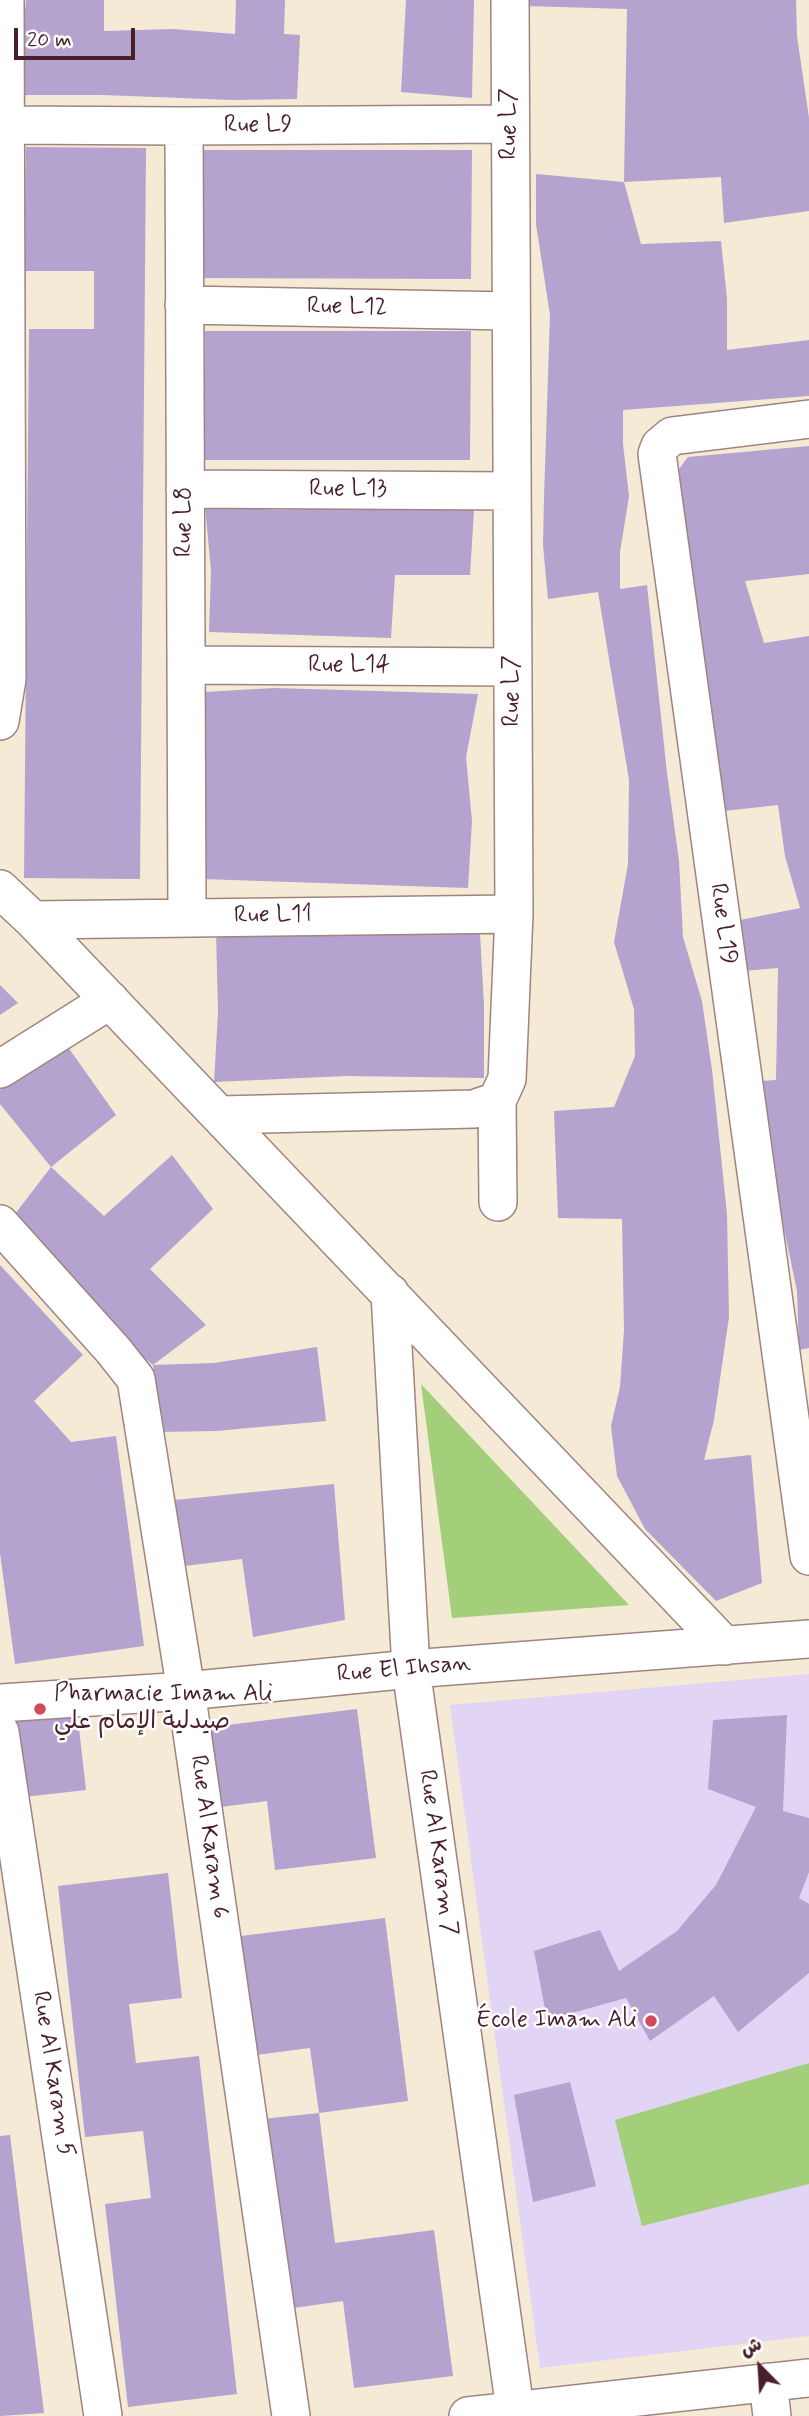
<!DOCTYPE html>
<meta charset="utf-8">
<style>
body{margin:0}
#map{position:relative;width:809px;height:2416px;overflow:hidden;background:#f4ead5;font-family:Mynerve,"Playpen Sans Arabic",sans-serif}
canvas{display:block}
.north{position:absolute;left:725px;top:2332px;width:70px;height:70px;-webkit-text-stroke:5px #fff;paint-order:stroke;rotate:336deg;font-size:19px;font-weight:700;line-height:28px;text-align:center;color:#4a1f2b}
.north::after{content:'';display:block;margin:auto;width:24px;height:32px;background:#4a1f2b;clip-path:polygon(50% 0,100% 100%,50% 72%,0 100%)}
.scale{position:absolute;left:14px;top:28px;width:121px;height:32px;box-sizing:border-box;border:4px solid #4a1f2b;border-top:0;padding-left:9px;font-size:21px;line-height:24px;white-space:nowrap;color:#4a1f2b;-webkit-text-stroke:5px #fff;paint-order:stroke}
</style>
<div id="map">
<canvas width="809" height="2416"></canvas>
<div class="north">ش</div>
<div class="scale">20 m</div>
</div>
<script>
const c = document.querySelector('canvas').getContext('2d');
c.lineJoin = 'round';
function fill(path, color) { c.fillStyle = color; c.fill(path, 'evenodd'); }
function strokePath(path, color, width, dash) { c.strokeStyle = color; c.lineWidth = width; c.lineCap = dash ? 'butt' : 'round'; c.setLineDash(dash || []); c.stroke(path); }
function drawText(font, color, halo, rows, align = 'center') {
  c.font = font + ' Mynerve,"Playpen Sans Arabic",sans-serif'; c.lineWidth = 5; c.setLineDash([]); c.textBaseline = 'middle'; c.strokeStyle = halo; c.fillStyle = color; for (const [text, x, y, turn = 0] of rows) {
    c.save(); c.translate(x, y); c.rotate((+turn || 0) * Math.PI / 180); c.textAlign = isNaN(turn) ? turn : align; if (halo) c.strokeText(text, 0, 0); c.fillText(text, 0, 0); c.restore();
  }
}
fill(new Path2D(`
 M809,1674v662l-269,32 -90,-663z`), '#e1d4f4');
fill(new Path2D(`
 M421,1384l208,221 -177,13z
 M809,2063v121l-167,42 -27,-106z`), '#a3ce7a');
fill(new Path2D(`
 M26,0h78v31l69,-2 62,5 1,-34h49l-1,34 16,1 -3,64 -64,1 -130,-5h-80v-63z
 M406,0h68l-2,98 -71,-6z
 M526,0h270l1,36 12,82v93l-85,12 -3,-46 -97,5 3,-173 -101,-3z
 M26,147l120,1 -6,731 -116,-1 5,-549h65v-58h-70z
 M196,150h276l-1,129 -276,-1z
 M536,174l88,8 17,62 80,-3 6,58v51l82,-10v56l-186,14v34l6,52 -9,56v37l27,-4 20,188 12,88 4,76 19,64 10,69 15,144 2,103 -15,103 -10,40 47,-5 11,128 -46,18 -71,-72 -28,-53 -6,-50 9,-39 4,-57 -2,-111 -64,-1 -4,-107 60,-4 21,-51 -1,-47 -20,-67 14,-78 1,-84 -31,-188 -50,7 -5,-54 1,-47 6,-183 -14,-91z
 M205,331h266l-1,129h-266z
 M809,446v128l-64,7 19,62 45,-7v712l-10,2 -2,-59 -32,-153 -4,-57 15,-1 2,-112 -35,3 -3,-51 60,-12 -15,-52 -7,-51 -54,6 -43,-285 -2,-57 9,-12z
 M205,506l75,4 54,-2 140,2 -4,65h-75l-4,63 -182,-6 2,-61z
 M274,688l204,6 -12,63 6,64 -4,67 -266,-9 2,-187z
 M416,929l64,5 4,71v73l-138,-2 -132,6 4,-70 -2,-81z
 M0,985l18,18 -18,12z
 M63,1040l53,75 -65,52 -51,-63v-14z
 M172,1155l41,54 -63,60 56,56 -53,40 -55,-44 -83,-107 36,-47 53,49z
 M0,1265l83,90 -49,46 37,41 45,-6 28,210 -129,18 -15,-111z
 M317,1347l9,74 -110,10 -57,1 -6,-67 61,-2z
 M334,1484l11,136 -92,17 -11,-78 -66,8 -2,-67z
 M76,1702l10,88 -71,8 -9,-88z
 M357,1709l19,149 -101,12 -8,-69 -46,6 -10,-80z
 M787,1715l-4,96 26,7v54l-10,26 10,6v69l-71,59 -24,-36 -64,45 -24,-43 -79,22 -13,-69 66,-21 19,41 58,-40 39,-46 40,-78 -48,-18 5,-69z
 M168,1873l14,125 -53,6 7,59 63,-7 38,338 -109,13 -23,-203 46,-6 -8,-67 -58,6 -27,-251z
 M385,1918l23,183 -89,12 -9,-65 -54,7 -15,-119z
 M570,2082l26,104 -63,16 -19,-107z
 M319,2113l16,130 99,-13 19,146 -99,12 -11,-87 -57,8 -24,-190z
 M10,2135l34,278 -44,3v-280z`), '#b4a2cf');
const minor = new Path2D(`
 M6,125l178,1 325,-2
 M184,126l3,791
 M184,305l326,6
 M809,419l-137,17 -12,10 -3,8 152,1102
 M185,489l326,2
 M186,665l327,2
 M0,721l7,-42 -2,-679
 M0,889l33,31 692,726
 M33,920l481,-6
 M0,1069l110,-69
 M220,1115l254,-6 23,-8
 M498,1202l-1,-101 10,-22 7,-165 -4,-914
 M0,1224l113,126 23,29 50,312 105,725
 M390,1293l21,376 104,740
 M0,1703l186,-12 225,-22 398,-30
 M0,1732l103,684
 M768,2382l4,34
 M468,2416l341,-38`);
strokePath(minor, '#9f8480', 40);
strokePath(minor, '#fff', 37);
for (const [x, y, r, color] of [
 [40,1709,7,"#d1495b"],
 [651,2021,7,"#d1495b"]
]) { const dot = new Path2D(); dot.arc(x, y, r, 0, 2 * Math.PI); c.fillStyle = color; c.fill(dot); strokePath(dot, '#fff', 2.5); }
drawText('24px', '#4a1f2b', '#fff', [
 ["Rue L7",510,124,-90],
 ["Rue L9",258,126],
 ["Rue L12",347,308,1],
 ["Rue L13",348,490],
 ["Rue L8",185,522,-90],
 ["Rue L14",349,666],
 ["Rue L7",513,691,-90],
 ["Rue L11",273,916,-1],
 ["Rue L19",722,924,82],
 ["Rue El Ihsan",404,1670,-5],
 ["Rue Al Karam 6",208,1837,82],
 ["Rue Al Karam 7",437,1853,82],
 ["Rue Al Karam 5",52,2074,81]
]);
drawText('24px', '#4a1f2b', '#fff', [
 ["Pharmacie Imam Ali",54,1695],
 ["صيدلية الإمام علي",54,1723],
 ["École Imam Ali",637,2021,"right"]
], 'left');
</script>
